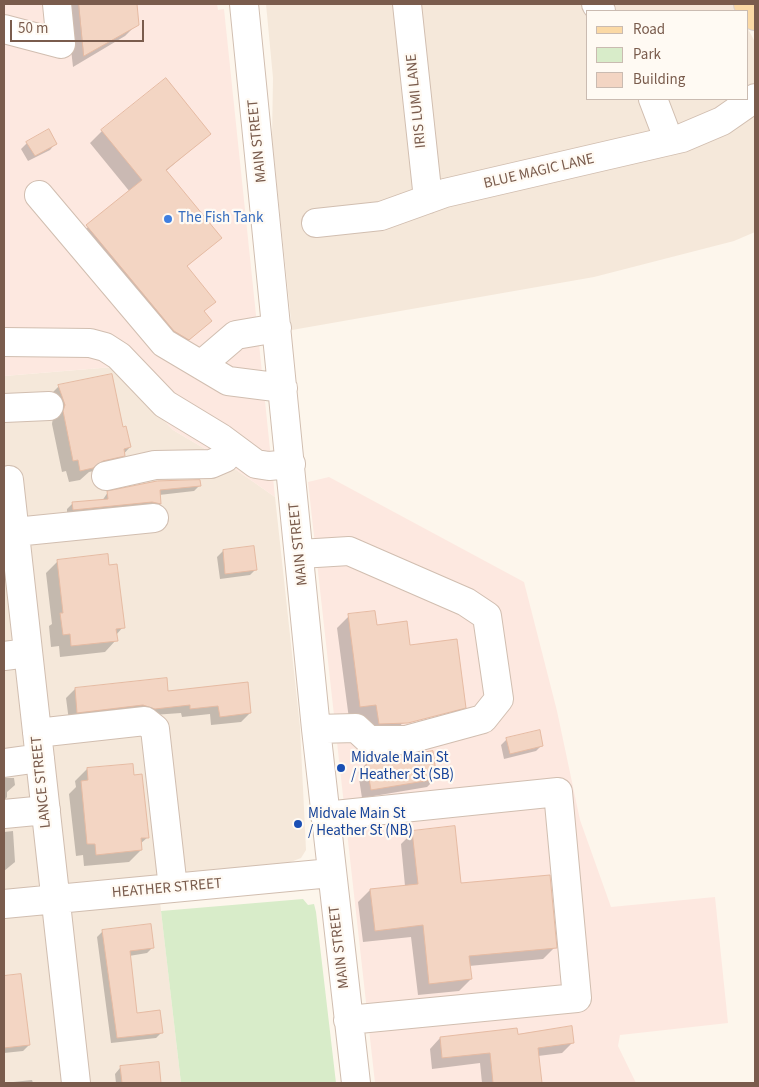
<!DOCTYPE html>
<style>
body{margin:0}
#map{position:relative;width:759px;height:1087px;overflow:hidden;background:#fdf6ec;font-family:"Source Sans 3",sans-serif}
canvas{display:block}
.frame{position:absolute;inset:0;border:5px solid #7a5c4d;pointer-events:none}
.legend{position:absolute;left:586px;top:10px;width:162px;height:90px;box-sizing:border-box;background:#fffaf3;border:1px solid #cabbb1;margin:0;padding:6px 9px;list-style:none;font-size:15px;color:#7a5c4d}
.legend li{display:flex;align-items:center;gap:10px;height:25px}
.legend b{width:25px;border:1px solid #cabbb1}
.scale{position:absolute;left:10px;top:20px;width:134px;height:22px;box-sizing:border-box;border:2px solid #7a5c4d;border-top:0;padding-left:6px;font-size:15px;line-height:18px;white-space:nowrap;color:#7a5c4d;-webkit-text-stroke:4px #fffaf3;paint-order:stroke}
</style>
<div id="map">
<canvas width="759" height="1087"></canvas>
<div class="frame"></div>
<ul class="legend">
<li><b style="height:6px;background:#fbd9a5"></b>Road</li>
<li><b style="height:14px;background:#d8ecc9"></b>Park</li>
<li><b style="height:14px;background:#f3d5c3"></b>Building</li>
</ul>
<div class="scale">50 m</div>
</div>
<script>
const c = document.querySelector('canvas').getContext('2d');
c.lineJoin = 'round';
function fill(path, color) { c.fillStyle = color; c.fill(path, 'evenodd'); }
function strokePath(path, color, width, dash) { c.strokeStyle = color; c.lineWidth = width; c.lineCap = dash ? 'butt' : 'round'; c.setLineDash(dash || []); c.stroke(path); }
function drawText(font, color, halo, rows, align = 'center') {
  c.font = font + ' "Source Sans 3",sans-serif'; c.lineWidth = 4.5; c.setLineDash([]); c.textBaseline = 'middle'; c.strokeStyle = halo; c.fillStyle = color; for (const [text, x, y, turn = 0] of rows) {
    c.save(); c.translate(x, y); c.rotate((+turn || 0) * Math.PI / 180); c.textAlign = isNaN(turn) ? turn : align; if (halo) c.strokeText(text, 0, 0); c.fillText(text, 0, 0); c.restore();
  }
}
fill(new Path2D(`
 M266,4h467l4,7h-149v88h160v-70l7,13v190l-21,9 -140,36 -302,53 -20,-191 1,-61z
 M113,367l60,63 39,23 63,44 25,230 6,123 -5,8 -13,5 -284,27v-514z
 M160,902l21,181h-177v-166z`), '#f5e8da');
fill(new Path2D(`
 M4,4h213l1,6 6,-1 51,488 -63,-44 -39,-23 -60,-63 -109,9z
 M329,477l195,105 33,129 23,109 31,87 104,-10 13,126 -108,12 -2,11 18,37h-261l-67,-601z`), '#fde8e0');
fill(new Path2D(`
 M303,899l5,6 6,-1 2,8 20,171h-155l-20,-172z`), '#d8ecc9');
fill(new Path2D(`
 M66,4h69l2,20 -12,12 -52,31z
 M102,131l107,3 -43,37 54,67 -34,29 28,35 -11,10 7,9 -33,30 -102,-113 55,-46 -40,-49z
 M27,143l28,1 -5,6 -22,11 -7,-12z
 M59,386l63,42 8,19 -18,20 -23,5 -9,8 -11,2 -3,-11 -4,1 -10,-48 1,-7 -6,-19z
 M200,485l-6,6 -35,4 1,9 -6,5 -87,7v-7l6,-6 29,-2 6,-9z
 M223,551l33,18 -6,6 -30,4 -3,-22z
 M58,561l50,6 15,60 -7,8v5l-11,12 -45,5 -1,-11 -8,1 -2,-21 3,-2 -6,-51z
 M349,616l27,11 33,20 55,60 -12,12 -85,17 -2,-19 -16,2 -12,-91zM453,710v2l-51,14 -1,-2z
 M75,689l92,3 83,21 -9,9 -30,3 -1,-11 -28,3 -1,-4 -112,8 -3,-23z
 M507,739l35,6 -6,6 -32,8 -3,-14z
 M367,763l69,15 -9,9 -65,11 -4,-26z
 M87,769l46,7 15,61 -8,7 1,6 -12,12 -45,4 -1,-11 -7,1 -7,-62 7,-7 -1,-6z
 M4,778h10l1,7 -8,7v5l-3,4z
 M13,831l2,31 -11,9v-39z
 M413,832l47,53 95,62 -12,12 -74,7 2,13 -12,12 -41,4 -7,-58 -48,5 -5,-40 12,-12 35,-4 -4,-42z
 M103,931l50,16 -6,6 -18,3 7,58 26,18 -6,6 -45,5 -14,-106z
 M20,975l9,70 -6,6 -19,2v-76z
 M517,1035l56,7 -11,11 -24,3 3,27h-59l-2,-20 -48,6 -2,-20 10,-11z
 M158,1063l2,20h-44l-1,-9 5,-6z
 M32,1080l1,3h-29z`), '#0003');
const building = new Path2D(`
 M79,4h58l2,21 -55,31z
 M166,78l45,56 -45,36 56,68 -35,28 29,36 -12,9 8,10 -23,19 -15,-9 -88,-106 56,-45 -41,-50z
 M49,129l8,15 -22,12 -9,-14z
 M112,374l11,53 3,-1 5,21 -7,2 1,7 -22,5 -10,7 -13,3 -2,-11 -5,1 -10,-50 2,-6 -7,-20z
 M200,480l1,6 -41,4 1,14 -9,-2 -79,8 -1,-8 36,-3 -1,-8 50,-10z
 M254,546l3,24 -32,4 -2,-24z
 M108,554l1,11 8,-1 8,64 -9,1 2,12 -47,5 -1,-12 -7,1 -3,-22h3l-6,-53z
 M375,611l2,14 30,-4 3,24 47,-6 9,69 -58,15 -29,1 -3,-19 -16,2 -12,-93z
 M167,678l1,13 80,-9 3,31 -31,4 -2,-11 -28,3v-4l-35,4 -12,-4 -66,8 -2,-25z
 M540,730l3,16 -33,8 -4,-16z
 M433,751l4,28 -66,11 -5,-28z
 M133,764l1,11 8,-1 7,64h-8l1,12 -46,5 -1,-11h-8l-6,-63 7,-1 -1,-12z
 M455,826l6,57 89,-8 7,73 -88,8 3,23 -43,5 -6,-59 -48,6 -5,-42 48,-5 -6,-53z
 M151,924l3,24 -24,3 7,62 23,-3 3,23 -46,5 -15,-108z
 M21,974l9,71 -26,3v-72z
 M572,1026l2,17 -36,5 4,35h-49l-3,-30 -48,5 -2,-21 77,-9 1,6z
 M159,1062l2,21h-39l-2,-17z`);
fill(building, '#f3d5c3');
strokePath(building, '#e6bba3', 1);
const minor = new Path2D(`
 M244,4l72,725 40,354
 M407,4l21,195
 M596,4l5,7
 M4,29l57,15 -4,-40
 M653,99l16,42
 M39,195l125,148 64,38 55,7
 M316,223l65,-7 64,-23 237,-55 40,-17 33,-23
 M4,342l86,1 15,4 14,9 46,48 56,34 35,26 13,2 22,-2
 M201,365l35,-30 41,-7
 M4,408l45,-2
 M106,476l49,-11 56,-1 14,-6 8,-11
 M9,480l67,603
 M15,532l139,-14
 M300,554l49,-3 117,51 21,14 12,83 -16,20 -77,21h-37l-13,-12 -40,1
 M4,656l24,-3
 M37,733l108,-12 10,8 18,159
 M4,763l36,-5
 M4,814l42,-4
 M325,816l233,-24 19,206 -229,22
 M4,904l327,-31`);
const major = new Path2D(`
 M748,4l7,12`);
strokePath(minor, '#d1beb0', 30);
strokePath(major, '#dad1cd', 30);
strokePath(minor, '#fff', 28);
strokePath(major, '#fbd9a5', 28);
for (const [x, y, r, color] of [
 [168,219,5,"#3f7fe0"],
 [341,768,5,"#1a4fb4"],
 [298,824,5,"#1a4fb4"]
]) { const dot = new Path2D(); dot.arc(x, y, r, 0, 2 * Math.PI); c.fillStyle = color; c.fill(dot); strokePath(dot, '#fffaf3', 2); }
drawText('15px', '#7a5c4d', '#fffaf3', [
 ["IRIS LUMI LANE",417,101,-96],
 ["MAIN STREET",258,141,-96],
 ["BLUE MAGIC LANE",539,172,-13],
 ["MAIN STREET",299,544,-96],
 ["LANCE STREET",42,782,-96],
 ["HEATHER STREET",167,889,-5],
 ["MAIN STREET",340,947,-97]
]);
drawText('15px', '#366cbe', '#fffaf3', [
 ["The Fish Tank",178,219]
], 'left');
drawText('15px', '#164399', '#fffaf3', [
 ["Midvale Main St",351,759],
 ["/ Heather St (SB)",351,776],
 ["Midvale Main St",308,815],
 ["/ Heather St (NB)",308,832]
], 'left');
</script>
